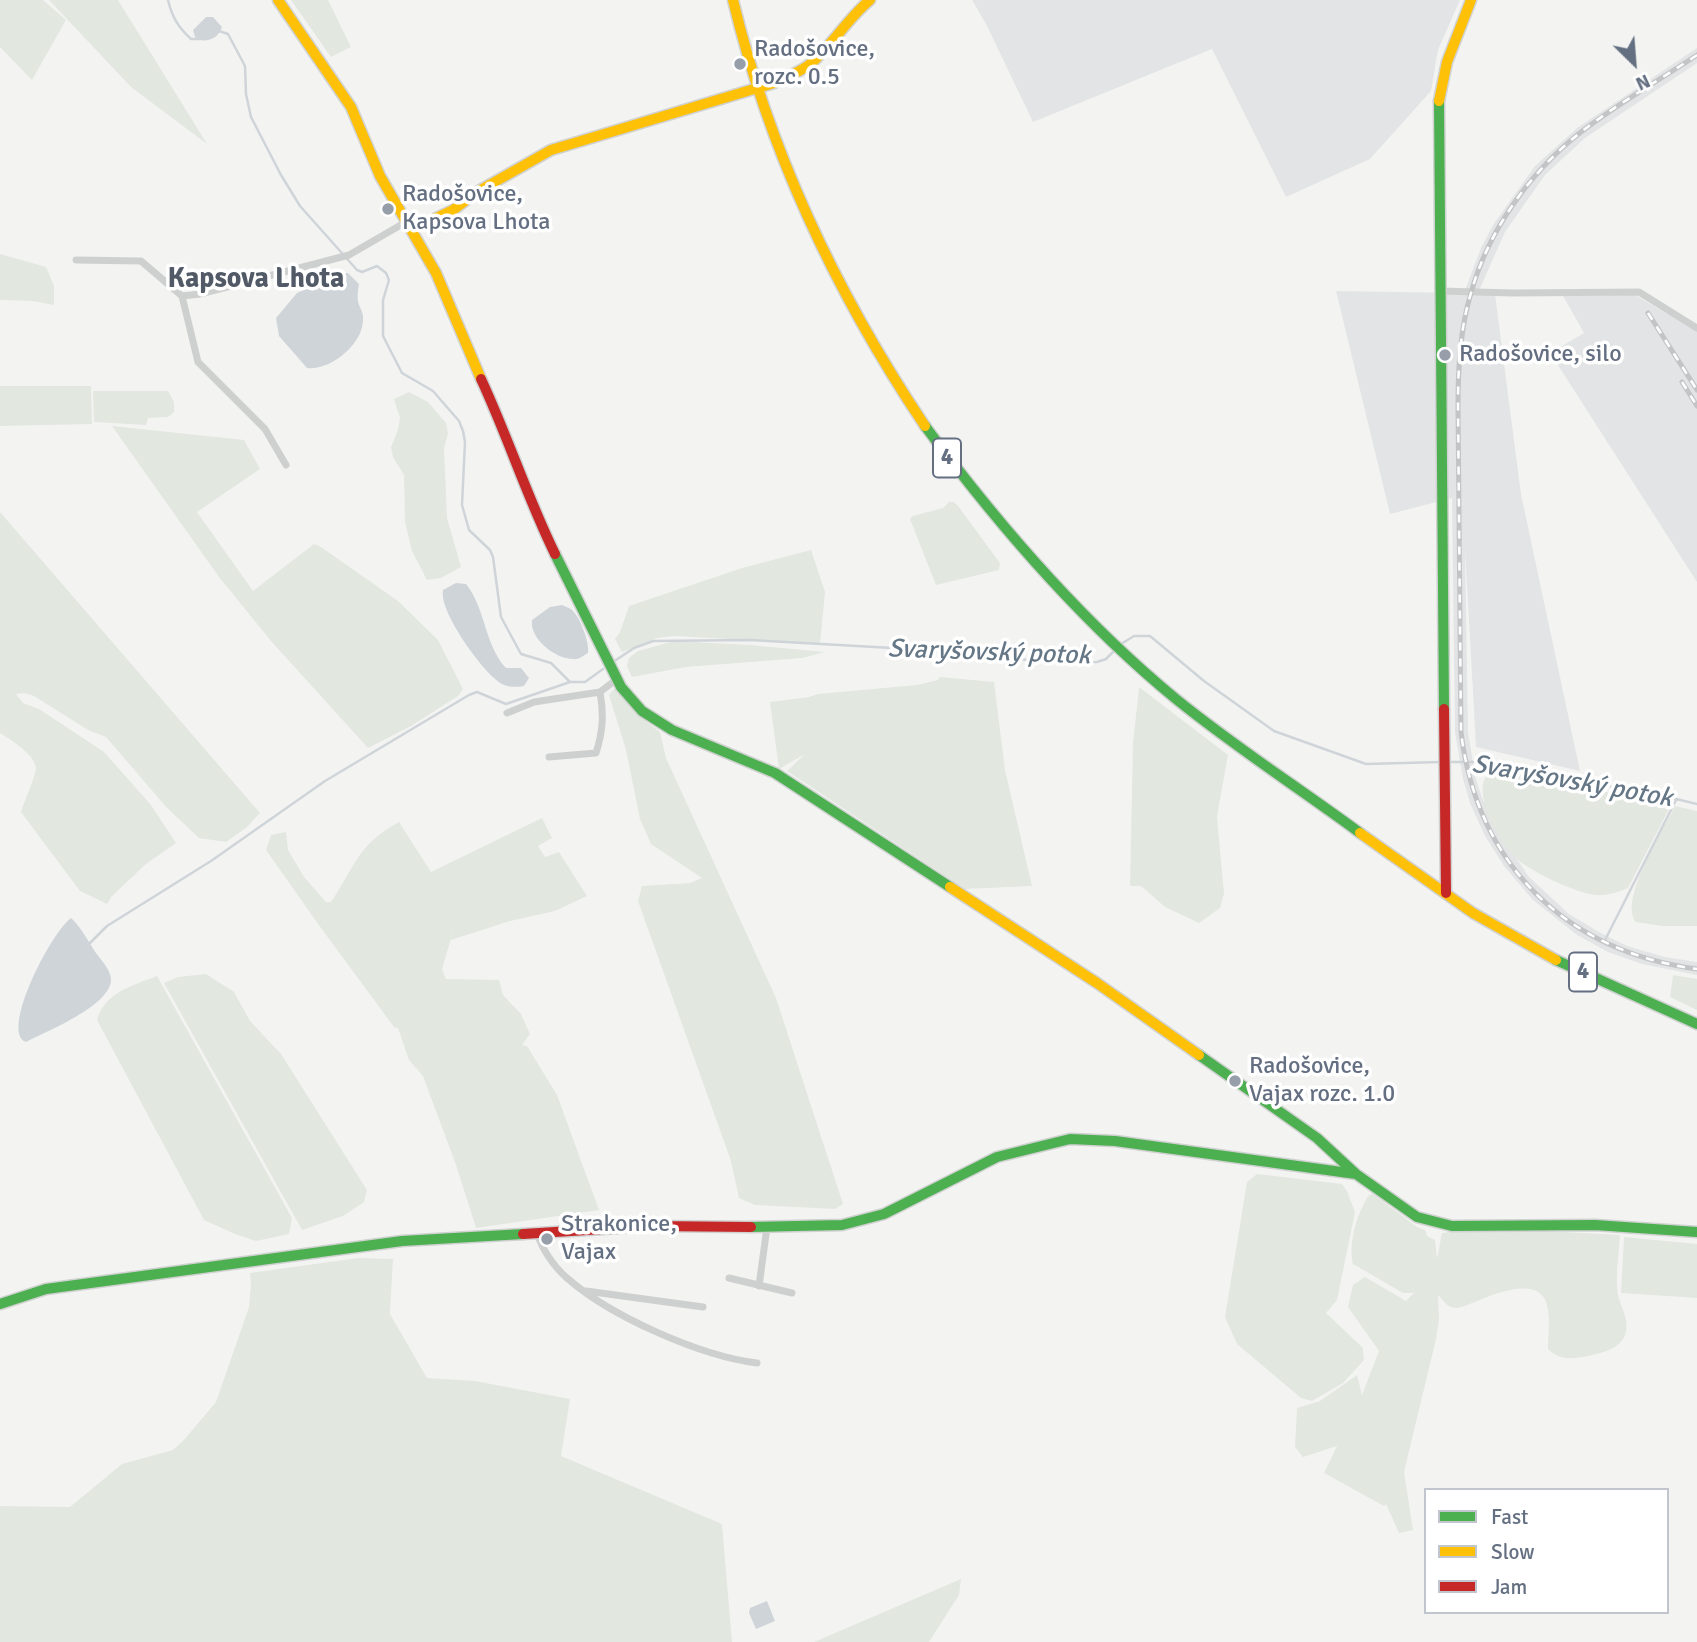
<!DOCTYPE html>
<meta charset="utf-8">
<style>
body{margin:0}
#map{position:relative;width:1697px;height:1642px;overflow:hidden;background:#f3f4f2;font-family:Signika,sans-serif}
canvas{display:block}
.legend{position:absolute;left:1424px;top:1488px;width:245px;height:126px;box-sizing:border-box;background:#fff;border:2px solid #c1c5cd;margin:0;padding:9px 12px;list-style:none;font-size:21px;color:#646f82}
.legend li{display:flex;align-items:center;gap:14px;height:35px}
.legend b{width:35px;border:2px solid #c1c5cd}
.north{position:absolute;left:1599px;top:28px;width:70px;height:70px;-webkit-text-stroke:5px #fff;paint-order:stroke;rotate:155deg;font-size:19px;font-weight:700;line-height:28px;text-align:center;color:#646f82}
.north::after{content:'';display:block;margin:auto;width:24px;height:32px;background:#646f82;clip-path:polygon(50% 0,100% 100%,50% 72%,0 100%)}
</style>
<div id="map">
<canvas width="1697" height="1642"></canvas>
<ul class="legend">
<li><b style="height:9px;background:#4caf50"></b>Fast</li>
<li><b style="height:9px;background:#ffc107"></b>Slow</li>
<li><b style="height:9px;background:#c62828"></b>Jam</li>
</ul>
<div class="north">N</div>
</div>
<script>
const c = document.querySelector('canvas').getContext('2d');
c.lineJoin = 'round';
function fill(path, color) { c.fillStyle = color; c.fill(path, 'evenodd'); }
function strokePath(path, color, width, dash) { c.strokeStyle = color; c.lineWidth = width; c.lineCap = dash ? 'butt' : 'round'; c.setLineDash(dash || []); c.stroke(path); }
function drawText(font, color, halo, rows, align = 'center') {
  c.font = font + ' Signika,sans-serif'; c.lineWidth = 7; c.setLineDash([]); c.textBaseline = 'middle'; c.strokeStyle = halo; c.fillStyle = color; for (const [text, x, y, turn = 0] of rows) {
    c.save(); c.translate(x, y); c.rotate((+turn || 0) * Math.PI / 180); c.textAlign = isNaN(turn) ? turn : align; if (halo) c.strokeText(text, 0, 0); c.fillText(text, 0, 0); c.restore();
  }
}
fill(new Path2D(`
 M972,0h488l-22,50 -7,41 -61,68 -84,38 -74,-148 -179,73 -47,-98z
 M1697,48v15l-112,75 -40,37 -40,57 -27,61 17,1 26,200 59,277 -104,-24 -11,-198 3,182 7,45 7,22 15,32 32,47 40,37 30,18 28,14 38,11 32,5v13l-55,-11 -34,-12 -31,-17 -44,-35 -29,-34 -19,-30 -15,-33 -7,-24 -8,-47 -3,-234 -62,16 -54,-223 128,2 17,-45 12,-23 42,-59 42,-38z
 M1635,295l62,36v251l-143,-223 -10,2 -2,-3 42,-25 -21,-37z`), '#e3e4e5');
fill(new Path2D(`
 M0,0h43l23,20 -34,60 -32,-33z
 M49,0h69l89,144 -76,-57z
 M291,0h37l23,47 -20,10z
 M0,254l46,13 8,19v19l-22,-4 -32,-1z
 M0,386h91l1,38 -92,2z
 M93,391h75l6,11v10l-6,5 -20,1 -2,7 -52,-3z
 M409,392l19,10 18,21 2,11 -4,14 3,70 14,49 -20,11 -14,2 -15,-29 -7,-29 -1,-47 -11,-18 -2,-10 7,-17 2,-12 -6,-19z
 M112,426l132,14 16,29 -63,43 56,79 61,-47 7,3 77,54 40,39 25,49 -5,7 -47,30 -43,22 -97,-107 -52,-64z
 M949,502h5l4,4 42,57 -1,7 -63,15 -26,-66 3,-3 30,-8z
 M0,512l260,301 -14,15 -20,14 -27,-4 -32,-30 -61,-71 -18,-7 -54,-34 -10,-3 -8,1 7,9 16,6 65,43 47,53 25,38 -30,21 -34,32 -5,8 -27,-13 -59,-79c3,-10 15,-37 15,-44 -1,-13 -25,-28 -36,-35z
 M811,550l14,42 -5,52 -146,-8 -17,2 -35,14 -7,-13 5,-7 9,-26 113,-38z
 M674,641l76,4 75,7 -23,6 -116,9 -54,10 -5,-11 2,-8 9,-7z
 M940,677l54,5 11,88 27,116 -67,3 -178,-118 18,-17 -26,15 -9,-67 39,-5 9,-3 99,-9 21,-5z
 M1139,687l89,68 -11,61 7,78 -4,14 -21,15 -34,-16 -24,-21h-11l3,-142z
 M615,688l25,29 20,15 6,26 110,240 67,206 -8,5 -80,-4 -16,-7 -8,-37 -93,-260 4,-15 48,-3 12,-5 -51,-34 -11,-25 -14,-69 -17,-55z
 M1501,771l170,34 -43,83c-10,4 -21,8 -32,7 -18,-1 -70,-25 -82,-39 -16,-16 -39,-57 -29,-78z
 M1675,806l22,5v115h-35l-26,-4c-18,-21 28,-94 39,-116z
 M542,818l10,20 -14,8 7,11 14,-5 28,44 -32,15 -45,10 -59,19 4,-15 -13,44 4,10 53,1 4,15 18,19 9,20 -8,11 5,1 30,49 42,115 -123,18 -20,-63 -33,-89 -14,-16 -11,-32 -4,-1 -73,-99 -55,-78 5,-15 15,-3 2,18 16,27 22,25h5c24,-36 27,-58 68,-80l32,50z
 M206,974l28,18 16,29 31,33 86,136 -3,12 -21,14 -41,14 -138,-247 14,-6z
 M1673,975l24,4v31l-27,-13z
 M157,976l135,242 -3,16 -33,7 -21,-7 -31,-14 -107,-200c8,-28 35,-34 60,-44z
 M1257,1174l85,10 5,7 8,21 -18,88 -11,13 37,35 1,12 -21,23 -31,18 -11,-3 -64,-54 -12,-27 22,-135z
 M1373,1194l44,33 8,3 2,6 8,4 2,19 5,-26 7,-1 97,-1 74,4c-1,19 -5,41 -2,60 2,9 7,17 8,26 4,25 -19,31 -38,35 -15,3 -28,5 -40,-7 0,-13 2,-26 0,-39 -4,-37 -52,-17 -73,-8 -9,3 -17,9 -26,4 -4,-2 -8,-8 -11,-11l1,25 -3,19 -32,133 9,58 -14,3 -13,-29 -2,2 -60,-33 13,-27 -34,11 -8,-10 2,-39 23,-7 37,-26 5,20 17,-44 -31,-44 5,-22 12,-8 41,24 8,-8h-11l-50,-29c-5,-21 4,-51 16,-69z
 M1624,1237l73,7v54l-76,-5z
 M358,1258l35,1 -3,55 37,64 48,3 95,18 -9,57 161,68 10,118h-732v-136l70,1 52,-43 51,-14 10,-9 33,-39 33,-95 2,-23 -1,-11z
 M961,1579l-2,16 -30,47h-115z`), '#e2e7e0');
fill(new Path2D(`
 M206,17h7l9,10c-3,10 -12,15 -23,13l-4,-3 -2,-7z
 M340,273h8l11,11c-1,5 -2,12 -1,17 1,6 5,10 5,16 2,26 -32,54 -56,51l-28,-32 -3,-18 21,-25z
 M456,583l10,1c20,25 18,60 40,84h15l8,10 -5,8c-12,2 -21,1 -30,-8 -16,-14 -55,-67 -51,-88z
 M562,605c0,0 10,4 10,5 8,7 18,33 16,43 -5,3 -9,7 -15,6 -18,0 -44,-21 -41,-39l18,-13z
 M71,918c10,9 17,23 25,35 5,7 16,18 15,28 -3,26 -64,50 -85,61 -26,-9 23,-107 45,-124z
 M767,1601l8,20 -19,8 -7,-16 1,-5z`), '#cfd4d9');
strokePath(new Path2D(`
 M168,0c4,17 10,27 23,39h9
 M219,31l9,3 17,32 1,28 5,23 30,58 19,31 57,64 5,2 15,-6 9,7 3,7 -6,20v36l19,37 31,18 26,30 4,10 2,11 -3,63 7,25 21,20 3,7 8,60 20,37 30,9 19,19h15l18,-13
 M1121,644l13,-8h16l54,45 70,50 92,33 75,-2
 M616,660l18,-12 19,-7 97,-1 160,9 150,14 37,-1 9,-3 8,-8
 M1448,762h27l189,34 33,8
 M1604,942l72,-142
 M88,945l19,-19 104,-65 114,-80 144,-86 8,-3 29,12 64,-22`), '#cfd4d9', 2.5);
const fast = new Path2D(`
 M1439,101l5,608
 M925,426c74,100 155,194 251,273 59,48 123,89 184,134
 M555,554l66,133 21,24 30,19 103,43 175,114
 M1556,960l141,64
 M1199,1055l118,83 39,36 61,43 35,9 143,-1 102,7
 M751,1227l91,-2 42,-11 113,-57 73,-18 45,2 241,33
 M0,1304l46,-15 356,-48 121,-7`);
const slow = new Path2D(`
 M278,0l73,107 29,69 56,97 45,106
 M733,0c37,154 105,296 192,426
 M1439,101l8,-39 24,-62
 M411,230l42,-20 24,-18 74,-42 223,-67c12,-6 24,-10 35,-18 23,-19 38,-46 61,-65
 M1360,833l113,80 83,47
 M950,887l147,96 102,72`);
const jam = new Path2D(`
 M481,379c27,58 46,118 74,175
 M1444,709l2,184
 M523,1234l128,-8 100,1`);
strokePath(fast, '#d0d1d1', 13);
strokePath(slow, '#d0d1d1', 13);
strokePath(jam, '#d0d1d1', 13);
strokePath(new Path2D(`
 M76,260l65,1 41,35 18,-2 149,-39 57,-33
 M1440,291l73,2 126,-1 58,36
 M182,296l16,66 67,67 21,36
 M507,713l27,-11 66,-10 17,-13
 M549,757l47,-4c7,-22 8,-38 4,-61
 M537,1233c5,16 17,34 30,45 43,38 133,78 190,85
 M729,1278l63,15
 M759,1286l8,-59
 M586,1291l117,16`), '#cecfcf', 7);
strokePath(fast, '#4caf50', 10);
strokePath(slow, '#ffc107', 10);
strokePath(jam, '#c62828', 10);
const rail = new Path2D(`
 M1697,55c-39,26 -80,49 -116,77 -51,40 -93,99 -110,161 -11,36 -13,74 -13,112l3,327c16,132 104,219 236,237
 M1648,313l49,77
 M1682,382l15,24`);
strokePath(rail, '#c3c4c5', 5);
strokePath(rail, '#fff', 2.5, [8]);
for (const [x, y, r, color] of [
 [740,64,7,"#969ea9"],
 [388,209,7,"#969ea9"],
 [1445,355,7,"#969ea9"],
 [1235,1081,7,"#969ea9"],
 [547,1239,7,"#969ea9"]
]) { const dot = new Path2D(); dot.arc(x, y, r, 0, 2 * Math.PI); c.fillStyle = color; c.fill(dot); strokePath(dot, '#fff', 2.5); }
for (const [x, y, w] of [
 [947,458,28],
 [1583,972,28]
]) { const box = new Path2D(); box.roundRect(x - w / 2, y - 19.5, w, 39, 5); c.fillStyle = '#fff'; c.fill(box); strokePath(box, '#646f82', 2); }
drawText('bold 23px', '#646f82', null, [
 ["4",947,458],
 ["4",1583,972]
]);
drawText('24px', '#646f82', '#fff', [
 ["Radošovice,",754,50],
 ["rozc. 0.5",754,78],
 ["Radošovice,",402,195],
 ["Kapsova Lhota",402,223],
 ["Radošovice, silo",1459,355],
 ["Radošovice,",1249,1067],
 ["Vajax rozc. 1.0",1249,1095],
 ["Strakonice,",561,1225],
 ["Vajax",561,1253]
], 'left');
drawText('italic 26px', '#657786', '#fff', [
 ["Svaryšovský potok",989,653,2],
 ["Svaryšovský potok",1572,782,10]
]);
drawText('bold 28px', '#525a67', '#fff', [
 ["Kapsova Lhota",256,280]
]);
</script>
